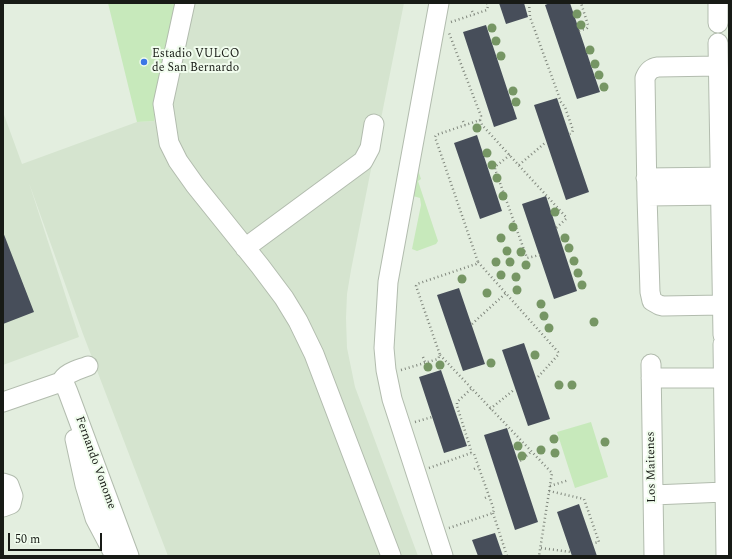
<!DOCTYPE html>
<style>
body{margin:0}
#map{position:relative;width:732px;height:559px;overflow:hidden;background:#e3eedf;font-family:Spectral,serif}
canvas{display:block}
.frame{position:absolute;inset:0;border:4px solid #181b16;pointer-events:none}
.scale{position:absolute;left:8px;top:533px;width:94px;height:18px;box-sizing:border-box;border:2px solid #181b16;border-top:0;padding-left:5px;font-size:12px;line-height:14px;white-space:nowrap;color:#181b16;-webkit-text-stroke:3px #f0fced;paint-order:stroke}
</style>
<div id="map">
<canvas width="732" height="559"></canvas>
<div class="frame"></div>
<div class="scale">50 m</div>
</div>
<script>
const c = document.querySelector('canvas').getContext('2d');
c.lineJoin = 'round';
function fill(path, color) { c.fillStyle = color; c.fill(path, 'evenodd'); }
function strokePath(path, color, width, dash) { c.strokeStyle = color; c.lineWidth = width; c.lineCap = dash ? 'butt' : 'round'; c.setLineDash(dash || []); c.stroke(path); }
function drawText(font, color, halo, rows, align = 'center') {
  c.font = font + ' Spectral,serif'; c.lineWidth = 4; c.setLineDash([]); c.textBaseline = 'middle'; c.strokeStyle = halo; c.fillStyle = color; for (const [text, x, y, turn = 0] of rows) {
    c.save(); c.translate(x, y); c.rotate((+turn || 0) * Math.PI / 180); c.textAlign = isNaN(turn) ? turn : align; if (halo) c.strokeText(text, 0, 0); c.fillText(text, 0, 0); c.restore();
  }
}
fill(new Path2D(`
 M177,3h227l-53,267 -4,24 -1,24 1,30 8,39 63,169h-250l-85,-222 -54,-151 50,154 -76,28v-253l19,52 115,-42 17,-1z`), '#d5e4cf');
fill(new Path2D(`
 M108,3h69l-23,118 -17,1z
 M418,170l3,9 -3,2 20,60 -2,3 -19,7 -5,-2 9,-44 -1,-7 -7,-2z
 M591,422l17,55 -33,11 -18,-56z`), '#c7e9bb');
fill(new Path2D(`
 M499,3h25l4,14 -22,7z
 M550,3h20l30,89 -23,7 -32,-94z
 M486,25l31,94 -23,8 -31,-95z
 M557,98l32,94 -23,8 -32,-95z
 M477,135l25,76 -22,8 -26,-76z
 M546,196l31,95 -23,8 -32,-95z
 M3,232l31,80 -31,12z
 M459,288l26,76 -22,7 -26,-76z
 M524,343l26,76 -22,7 -26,-76z
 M441,370l26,76 -23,7 -25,-76z
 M507,428l31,94 -23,8 -31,-95z
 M579,504l18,52h-25l-15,-44z
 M495,533l8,23h-25l-6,-16z`), '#474e5a');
const minor = new Path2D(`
 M185,3l-22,101 6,39 9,18 17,24 65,81 24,32 14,23 16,33 77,202
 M439,3l-51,279 -4,66 2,22 6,29 51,157
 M718,3v20
 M718,43l5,292
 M718,66l-60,1c-7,1 -10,4 -13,11l2,118 3,96 2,9 7,4 4,1 59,-1
 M646,178l83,-1
 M647,196l82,-1
 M245,248l118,-87 7,-13 4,-24
 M723,344l3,212
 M651,364l3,192
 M651,378h72
 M61,382l4,3 3,7 61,164
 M3,402l58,-20c5,-10 17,-12 27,-16
 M75,439l10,46 10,33 20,38
 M3,483l6,2 4,11 -2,8 -8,3
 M653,495l72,-3 4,-4`);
strokePath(minor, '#b2bcae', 21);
strokePath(new Path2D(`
 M529,3l1,14 31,85 4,5 8,23 -1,3 -2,1
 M472,11l2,4
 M451,22l36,-12 1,-4 -1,-3
 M579,31l8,-3 1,-3 -7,-22
 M480,120l2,5 84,92v2l-10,9
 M463,121l2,4
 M510,155l-14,11 -1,3 32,89 13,-3
 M519,165l27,-23
 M478,262l80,90v3l-20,22
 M472,324l34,-31
 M440,355l112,118 -13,83
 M423,357l2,5
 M401,370l37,-11 2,-4 -24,-69 1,-2 59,-20 2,-2 -43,-125 1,-2 44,-15 1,-4 -32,-83
 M471,389l-14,13v4l14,44v3
 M490,409l25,-20
 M415,422l17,-5
 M520,461l11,-9
 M429,468l42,-15 3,1 20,56 -1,3 -44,15
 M474,469l4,-2
 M550,486l19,-6
 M549,491l35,8 15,43 -5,1
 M485,498l4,-2
 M493,513l14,43
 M541,548l30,4`), '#80877d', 2.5, [1, 3]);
strokePath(minor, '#fff', 19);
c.fillStyle = '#769664';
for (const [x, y] of [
 [577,14],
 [581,25],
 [492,28],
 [496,41],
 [590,50],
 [501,56],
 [595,64],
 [599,75],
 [604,87],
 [513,91],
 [516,102],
 [477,128],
 [487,153],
 [492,165],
 [497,178],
 [503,196],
 [555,212],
 [513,227],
 [501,238],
 [565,238],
 [569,248],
 [507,251],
 [521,252],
 [574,261],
 [496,262],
 [510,262],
 [526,265],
 [578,273],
 [501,275],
 [516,277],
 [462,279],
 [582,285],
 [517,290],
 [487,293],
 [541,304],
 [544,316],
 [594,322],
 [549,328],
 [535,355],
 [491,363],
 [440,365],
 [428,367],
 [559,385],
 [572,385],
 [554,439],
 [605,442],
 [518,446],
 [541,450],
 [555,453],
 [522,456]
]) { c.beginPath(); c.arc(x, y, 4.5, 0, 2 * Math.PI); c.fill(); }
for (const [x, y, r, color] of [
 [144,62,4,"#3c77e6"]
]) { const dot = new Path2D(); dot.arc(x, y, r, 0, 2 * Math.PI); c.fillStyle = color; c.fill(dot); strokePath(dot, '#f0fced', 1.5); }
drawText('12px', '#181b16', '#f0fced', [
 ["Estadio VULCO",152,55],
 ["de San Bernardo",152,69]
], 'left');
drawText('12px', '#181b16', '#f0fced', [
 ["Fernando Vonome",95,463,70],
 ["Los Maitenes",652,467,-91]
]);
</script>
